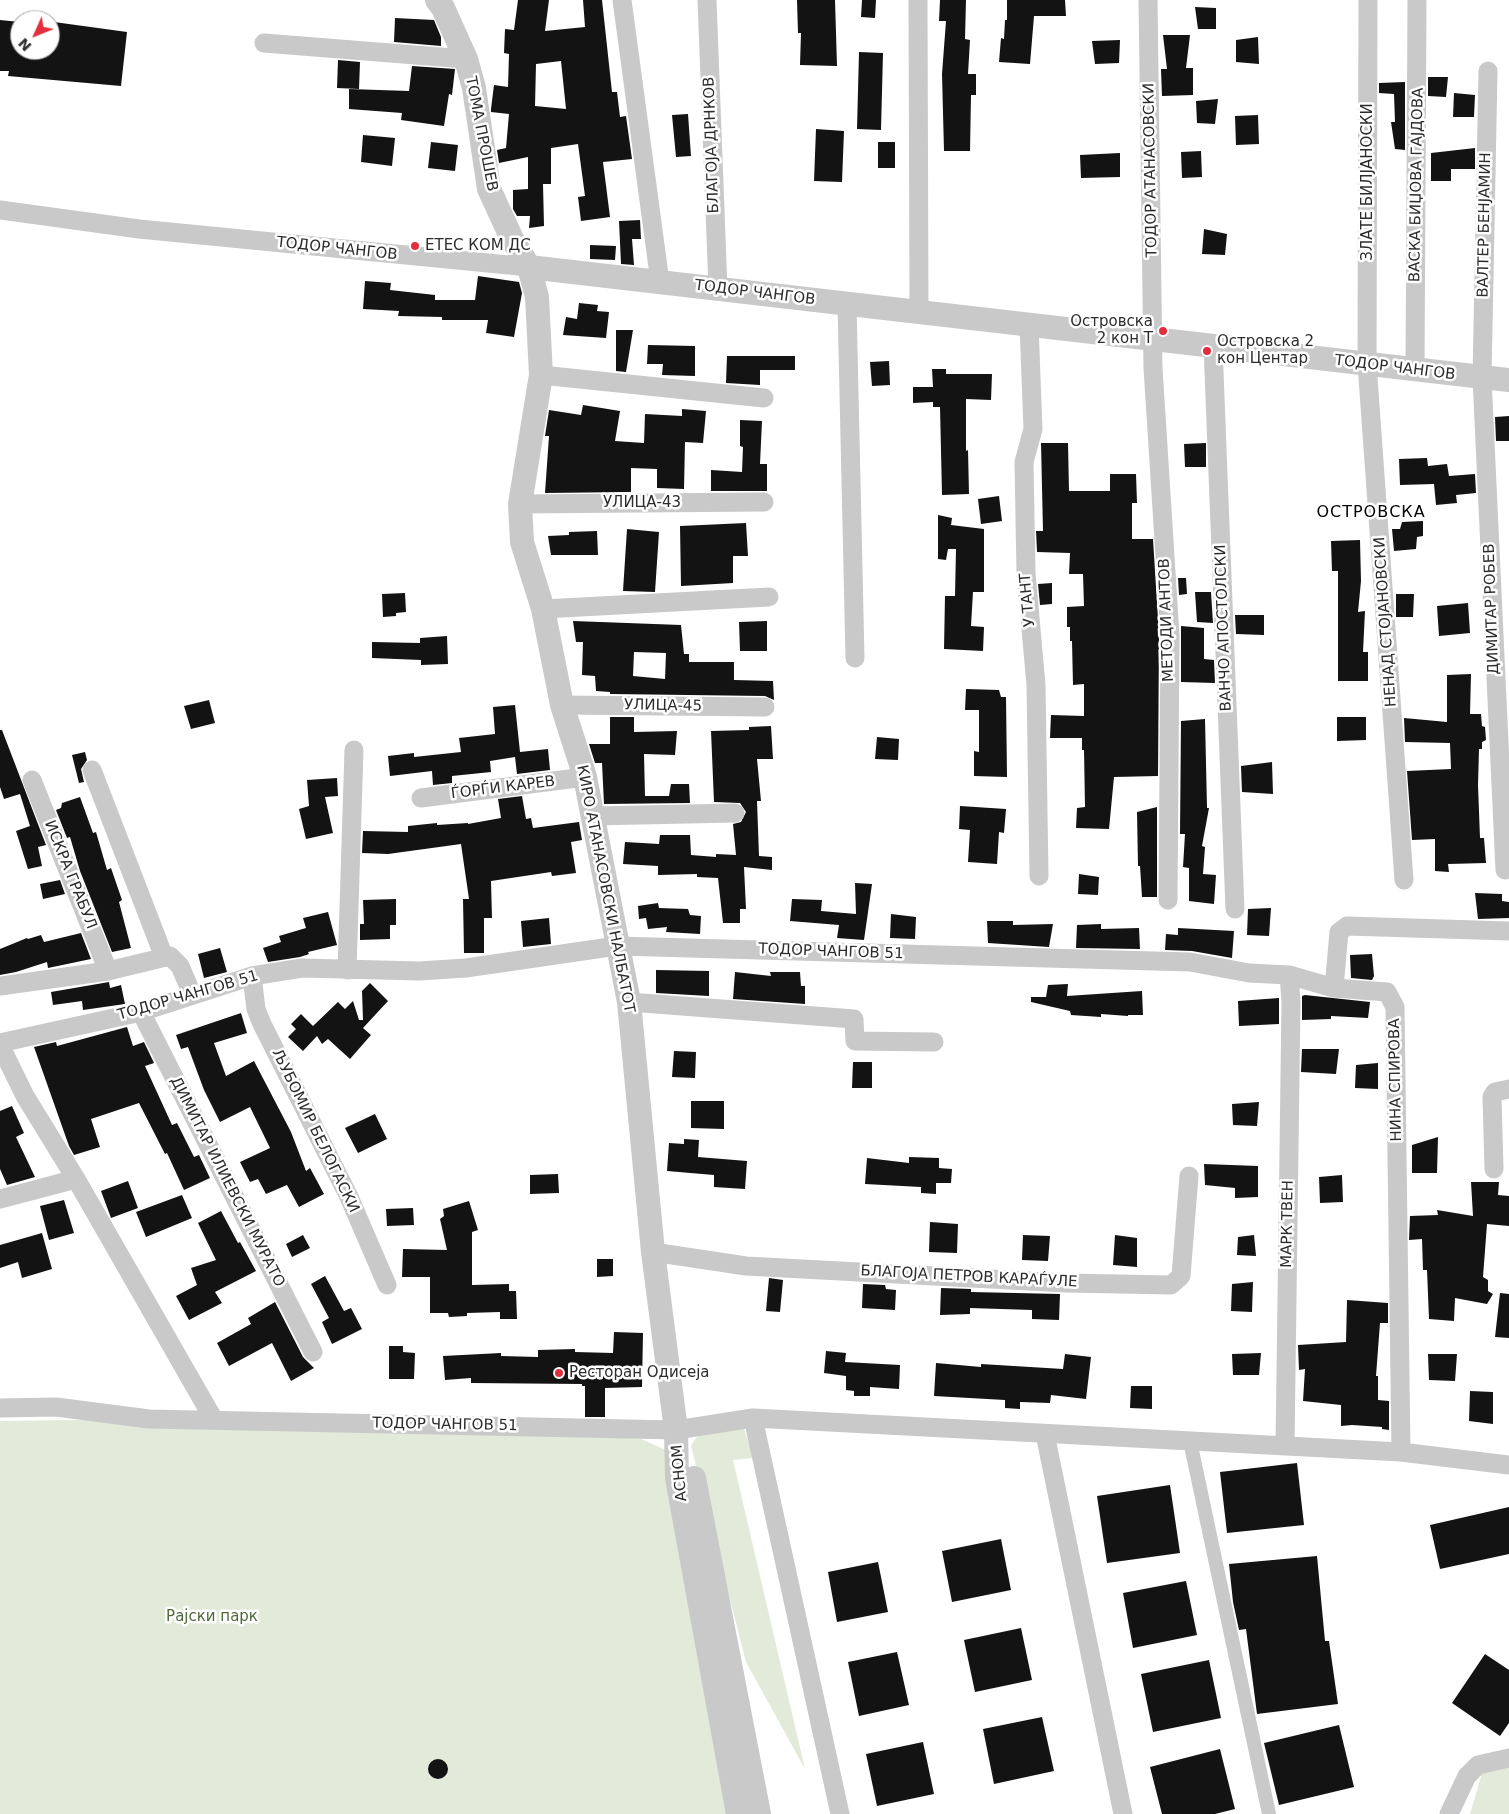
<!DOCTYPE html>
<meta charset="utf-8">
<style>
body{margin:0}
#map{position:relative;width:1509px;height:1814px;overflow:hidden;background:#fff;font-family:"DejaVu Sans",sans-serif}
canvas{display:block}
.north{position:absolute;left:10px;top:10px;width:50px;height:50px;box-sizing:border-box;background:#fff;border:1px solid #ababab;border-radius:50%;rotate:226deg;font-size:14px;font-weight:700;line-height:20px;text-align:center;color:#2c2c2c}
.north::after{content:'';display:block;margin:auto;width:18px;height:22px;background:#e22f3e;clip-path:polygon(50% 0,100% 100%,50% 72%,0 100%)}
</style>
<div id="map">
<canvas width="1509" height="1814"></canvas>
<div class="north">N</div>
</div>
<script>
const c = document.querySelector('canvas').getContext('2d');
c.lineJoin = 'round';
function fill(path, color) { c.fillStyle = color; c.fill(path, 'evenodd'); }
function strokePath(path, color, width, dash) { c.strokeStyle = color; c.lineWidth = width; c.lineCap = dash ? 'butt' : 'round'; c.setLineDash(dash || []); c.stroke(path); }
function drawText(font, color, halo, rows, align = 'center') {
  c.font = font + ' "DejaVu Sans",sans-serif'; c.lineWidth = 5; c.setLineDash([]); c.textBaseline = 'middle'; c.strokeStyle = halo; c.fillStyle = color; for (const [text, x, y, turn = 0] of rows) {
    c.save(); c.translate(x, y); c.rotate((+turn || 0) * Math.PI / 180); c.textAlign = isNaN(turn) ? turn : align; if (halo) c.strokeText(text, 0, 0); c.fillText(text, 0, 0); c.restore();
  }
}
fill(new Path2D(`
 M149,1419l240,4 252,16 27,12 62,363h-730v-393z
 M743,1426l11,32 -21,2 72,309 -59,-107 -55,-216c12,-23 29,-18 52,-20z
 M1509,1758v56h-39l15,-51z`), '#e2ead9');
fill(new Path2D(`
 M518,0h31l-4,31 40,-4 -2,-27h19l10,92h5l3,25 6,-1 6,43 -29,3 7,55 -29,4 -3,-24 7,-1 -7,-52 -27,4v36h-8l1,42 -15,2 1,-12h-13l-4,-7v-19l15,-1v-32l-29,6 -2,-13 9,-2 3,-34 -18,-2v-3l3,-24 14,2 1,-33 -5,-1 1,-24 9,1zM561,61l5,48 -31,-3 1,-42z
 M797,0h38l2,66 -37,-1 1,-32h-3z
 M862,0h14l-1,18 -14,-1z
 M940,0h26l-1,39 5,1 -2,34h8v21h-5l-1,56h-26l-2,-77 4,-53h-7z
 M1007,0h58l1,16h-32l-4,48 -31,-2 2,-24 3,1 1,-19h2z
 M1195,7l21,1v21h-18z
 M395,18l39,2 7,17v9l-47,-4z
 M0,20l20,2v28h32l2,-28 73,10 -6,54 -113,-10 1,-5h-9z
 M1163,35h27l-4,33h7v27l-31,1 -1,-27h6z
 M1258,37l1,27 -23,-2v-22z
 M1120,40l-1,23 -24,1 -3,-23z
 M859,52l24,1 -2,77 -24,-1z
 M338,60l22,2 -1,27 -22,-1z
 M412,66l43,3 -3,26 -3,-1 -5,32 -43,-6 1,-7 -53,-4v-20l60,2z
 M1428,77h20l-2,20 -18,-1z
 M1405,82v68l-10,-1 -4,-27h4l-1,-28 -15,-1v-10z
 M1454,93l21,2 -1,22h-21z
 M1218,99l-3,25 -18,-1 -1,-22z
 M688,114l3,42 -15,1 -4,-42z
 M1258,115l1,29 -23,1 -1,-29z
 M816,129l28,2 -2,51 -28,-1z
 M363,135l32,3 -3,28 -31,-4z
 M431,142l27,3 -3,26 -27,-3z
 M878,142h17v26h-17z
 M1475,148v21h-24v12h-20v-28z
 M1201,151l1,26 -20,1 -1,-26z
 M1120,153v24l-39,1 -1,-23z
 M640,220l1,19h-9l2,26 -13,-1 -2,-43z
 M1204,229l23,5 -2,21 -23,-1z
 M590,245l26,1 -1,14 -25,-1z
 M478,276l41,6 3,11 -8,44 -28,-4 2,-13h-46v-3l-44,-1 1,-5 -36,-2 2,-28 26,2 -1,7 45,5v5h40z
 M579,303l19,2 -1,6 12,1 -3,26 -43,-3 3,-18 11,2z
 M616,330h17l-7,42 -10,-1z
 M648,345l47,1v30l-33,-1 1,-11h-16z
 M727,356h68v14h-35v15l-34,-2z
 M889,361l1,24 -18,1 -2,-24z
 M932,369h14v5h46l-1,26 -25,-1v52l2,-1 1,44 -27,1 -2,-88h-7v-5l-20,1v-16h20z
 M583,405l37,6 -5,30 29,2 1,-29 37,2v-7l24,2 -3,32 -18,-1 -1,47 -27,-1v-19l-26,-1v24l-86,1 4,-57h-4l4,-26 32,5z
 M1509,416v25h-13l-1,-24z
 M740,420l22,1 -2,43h7v27h-56v-21l31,2 1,-25 -3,-1z
 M1041,443h27l1,48h41v-17h26l1,29h-5v36h21l6,96 -1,141 -44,1 -5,52 -33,-1 1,-20 8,-1 -1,-57h-2v-12h-32l1,-23 33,1v-32l-11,1 -1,-44h-2v-14h-3v-20l17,-1 -1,-32h-14l1,-21 -33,-1 -1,-21h7z
 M1206,443v24h-21l-1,-23z
 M1427,458l1,8 19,-2 2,12 26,-2 1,19 -20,2 1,8 -21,2 -2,-21 -34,1 -1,-26z
 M999,496l3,25 -21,3 -3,-25z
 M938,515l14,3 -1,7 33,4v63h-11l-2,34 13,1 -1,24 -39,-2 1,-53h10l1,-47h-8l-2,11 -8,-1z
 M1423,521v15l-6,1 -1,12 -22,2 -2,-22h8l2,-7z
 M746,523l2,33h-15v27l-52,3 -1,-60z
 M627,529l32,3 -4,60 -32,-1z
 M597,531l1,24h-47l-3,-19 21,-1v-3z
 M1360,540l1,41 -3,31 7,-1 -2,41h5v29h-30v-110h-6l-1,-30z
 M1178,578h8l1,16 -8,1z
 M1052,583v21l-12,1 -2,-21z
 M1195,592h16l2,31 -16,-1z
 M405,593l1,19 -10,1v3l-13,1 -1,-23z
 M1396,594h18l-1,23h-17z
 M1468,603l2,30 -31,3 -2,-30z
 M1264,615v20l-28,-1 -1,-19z
 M573,621l108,4 3,29h5v8h45v18l39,1 1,19 -9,-4 -155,-2v-2l-14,-1 -1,-15 -13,-1 1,-33h-7zM634,652l32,1 -1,26 -32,-3z
 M767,621v30h-27l-1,-29z
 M1181,626l23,2v31l10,1 1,23 -34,-1z
 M447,636l1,28 -27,1v-5l-49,-2v-16l48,1v-5z
 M1471,674l-1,40h11l1,12 3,1 1,13 -4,2v7h-3l-1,36 2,53h4l2,25 -38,1 1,8 -14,-1v-32l-23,1 -5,-69 44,-2 -1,-26 -45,-1 -1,-24 43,4v-47z
 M966,689l33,1 2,7h5l1,80 -33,-1v-25l5,1v-42h-14z
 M209,700l6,23 -24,6 -7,-23z
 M515,705l5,47 28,-3 2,21 -33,4 -2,-17 -25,4 1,11 -39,4v7l-19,2 -1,-14 -42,5 -2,-20 26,-3v4l47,-5 -2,-14 36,-4 -2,-27z
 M610,717h24v15l43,-1 -2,24 -31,-1 1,42h24l2,-12h18l1,19 -86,1 -2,-41h-7l-6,-19h21z
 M1337,717h29v23l-29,1z
 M1205,719l2,89h2l-7,38 3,1 -2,27 13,1 -2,29 -25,-3v-33l-6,-1 2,-33h-5l1,-113z
 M771,726l2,33h-16l4,42h-4l2,55 13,1v13l-28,-3 2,42h-6v14h-17l-5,-45 -21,-1v-3l-39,1v-9l-35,-2 2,-22 34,2 1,-9h30l1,20 25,2v-3l20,1 -3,-31 8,-2 5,-10 -6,-9 -26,-1 -3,-71 38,-1v-3z
 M0,730h2l44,115 -8,2 4,19 -14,3 -12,-38 14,-5 -10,-32 -16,5 -4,-12z
 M877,737l22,2 -1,21 -23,-1z
 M85,752l2,8 -6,9 3,13 -5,1 -7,-28z
 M1272,762l1,32 -31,-2 -1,-26z
 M337,778l1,18 -13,1 8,36 -27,6 -7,-30 10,-3 -2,-26z
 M522,796l4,23 5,-1 2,10 46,-6 3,18 -11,2 5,31 -24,3 -1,-4 -60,9 1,37h-8v35h-20l-1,-54h6l-8,-55 -73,10 -26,-1 1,-22 45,1v-6l29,-3v2l31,-2v1l33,-6 -3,-19z
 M80,797l13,36 3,-1 11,38 4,-2 11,32 -3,2 12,46 -19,4 -32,-81 -10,-34 -3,1 -11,-28 5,-2 1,-5z
 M960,806l46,3 -2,24 -5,-1 -2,32 -29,-2 2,-32 -11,-1z
 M1157,807v90h-15l-2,-31h-2l-1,-54z
 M1079,874l20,3 -1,18 -20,-1z
 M60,880l5,14 -22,5 -3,-15z
 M855,883l17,1 -8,56 -27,-2 2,-13 -49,-4 2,-22 30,1 -1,11 35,3z
 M1475,893l27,1v7l7,1v16l-31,1z
 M396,899v26h-6v14l-30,1v-16h4l-1,-24z
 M658,903l1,5 29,1 2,6 11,1 -1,18 -34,-2 1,-5 -19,2 -2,-11 -7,1 -1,-13z
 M1271,908l-2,28 -22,-1 1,-26z
 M328,912l9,33 -29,7 1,2 -9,3 -32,5 -5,-14 18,-6 -2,-6 27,-8 -3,-10z
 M891,914l25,3 -1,22 -25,-1z
 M549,918l2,26 -28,3 -2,-26z
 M987,921h26v4l40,-1 -4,23 -61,-4z
 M1101,924v5l38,-1 1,21 -64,-1 1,-23z
 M1178,928l56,3 -2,27 -40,-7 -27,-1 1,-16 12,1z
 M81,933l10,26 -43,9 -1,-6 -31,10 -16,3v-26l27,-11 1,1 13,-4 3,7z
 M220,948l7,24 -23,6 -6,-24z
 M1372,954l2,22 -2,4 -21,-2 -1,-23z
 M656,970l53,1v25l-53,-3z
 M735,972l36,4 -1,-4h30l1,14h4v18l-72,-5z
 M109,982l1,6 11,-3 4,19 -42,6 -1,-9 -29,4 -2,-13z
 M370,983l18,18 -25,27 8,7 -21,24 -22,-20 -6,5 -5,-8 -14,15 -15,-14 8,-8 -5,-5 10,-10 12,12 25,-24 7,7 8,-8 6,19h4l-1,-29z
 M1068,984l-1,12 75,-5 1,24h-15v1l-27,-2v3l-30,-2 -1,-4 -39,-9v-5h15l2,-12z
 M1305,995l65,7 -2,16 -37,-2v3l-29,1v-24z
 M1279,998v26l-40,2 -1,-25z
 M241,1013l6,20 -33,10 12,33 28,-15 37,71 15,39 4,-3 14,26 -25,13 -12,-22 -21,9 -8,-15 -8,3 -10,-20 30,-14 -20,-41 -30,15 -16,-32 -16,-43 -7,2 -5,-14z
 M127,1027l6,19 11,-4 10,21 -9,3 27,59 5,-2 17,34 5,-2 11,23 -26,12 -17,-37 -2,1 -26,-51 -48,16 9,28 -26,8 -5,-9 -35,-99 22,-5 1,4z
 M1302,1049h37l-3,25 -35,-2z
 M674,1051l22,1 -1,26 -23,-1z
 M853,1062h19v26h-20z
 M1378,1063v26l-23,-1 1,-23z
 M691,1101h33v28l-33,-1z
 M1259,1102l-2,24 -24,-1 -1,-21z
 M12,1106l12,27 -8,4 19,40 -28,8 -7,-16v-58z
 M375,1114l12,25 -29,14 -13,-25z
 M1438,1137l-1,36h-25v-28z
 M684,1139l15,1 -1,17 49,4 -2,28 -31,-2v-12l-47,-4 2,-28 15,1z
 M909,1157l30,1v10l13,1 -1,14h-15v11l-15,-1v-6l-56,-3 2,-26 42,5z
 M1204,1164l54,2v31l-23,1v-10l-30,-3z
 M558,1174l1,19 -29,1v-19z
 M1342,1175l1,27 -23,1 -1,-26z
 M128,1181l10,27 -27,10 -10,-27z
 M1471,1182h28l-1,13 11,1v30l-22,-2 -4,53 5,3v11l5,3 -6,10 -32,-6 -1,23 -25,-2 -2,-49h-4l-1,-31 -13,1 1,-24 28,-1 -1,-5 36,6z
 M182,1195l10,23 -46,19 -10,-25z
 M64,1200l10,33 -25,7 -9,-34z
 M469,1201l9,29 -6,2v53l37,-1v7h7l1,28h-17v-7l-33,1v3l-18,1 -1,-4h-18v-36h-28l1,-28 44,1 -7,-31 4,-3 -1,-7z
 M413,1208l1,17 -27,1 -1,-17z
 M221,1211l17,32 2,-1 16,29 -41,21 7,11 -33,17 -13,-24 21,-11 -6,-17 25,-8 -18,-37z
 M930,1222l28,2 -1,29 -28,-1z
 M42,1233l10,36 -30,9 -4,-16 -18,6v-23z
 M303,1235l7,13 -18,9 -6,-13z
 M1023,1235l27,1 -2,25 -26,-1z
 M1115,1235l22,3v29l-24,-2z
 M1254,1235l2,21 -19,-1 1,-18z
 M597,1259h16v17l-16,1z
 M325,1276l19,35 7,-3 11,21 -30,15 -10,-22 7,-4 -18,-34z
 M769,1278l14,2 -3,32 -14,-1z
 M1253,1282l-1,30 -21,-1 1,-27z
 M863,1284l22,1 1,4 10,1 -1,20 -33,-2z
 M941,1288l30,1v3l89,2 -1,26 -27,-1v-9l-62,-2v6l-30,1z
 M1500,1293l9,1v44l-14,-1z
 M1347,1300l41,3v20h-8l-4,53h2v24l11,1v29l-7,-1v-2l-30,-2 -11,1v-21l-38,-4 2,-32 -6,1 -1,-25 48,-3z
 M275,1302l28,55 11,11 -23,13 -19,-38 -43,23 -12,-23 34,-19 -3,-6z
 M614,1332l29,1 -1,54 -37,1v29h-20v-31h-3v-2l-111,-1v-5l-26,2 -2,-24 58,-3v3l37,1v-7l37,-1v3l38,1z
 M389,1346h14v6l12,1 -1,26h-25z
 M826,1351l20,2 -1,9 55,3 -1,24 -29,-2v9h-16v-5l-8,-1v-14l-22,-3z
 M1261,1353l-2,22h-26l-1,-21z
 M1065,1354l26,3 -5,42 -35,-4 -1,8 -30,-1v7l-15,-1v-8l-71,-4 2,-33 45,4v-3l82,5z
 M1428,1354h29l-2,27 -26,-1z
 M1131,1386h21v23l-22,-1z
 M1470,1391l23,1v32l-24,-3z
 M1297,1463l7,62 -77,8 -7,-61z
 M1170,1485l10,68 -73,10 -10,-67z
 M1509,1507v47l-69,15 -10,-44z
 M1001,1539l10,51 -59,12 -10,-51z
 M1317,1556l8,85h4l9,63 -81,10 -11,-85 -7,1 -6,-28 -4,-38z
 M878,1562l10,50 -51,10 -9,-50z
 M1186,1581l11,54 -64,13 -10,-55z
 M1021,1628l11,52 -57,12 -11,-52z
 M897,1652l12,53 -50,11 -11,-54z
 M1485,1654l24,16v53l-9,13 -48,-33z
 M1209,1660l12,58 -68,14 -12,-58z
 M1042,1717l12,54 -60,13 -11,-55z
 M1339,1725l15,62 -75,18 -15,-62z
 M923,1742l11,52 -57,12 -11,-52z
 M1220,1749l15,60 -20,5h-53l-12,-47z
 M428 1769a10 10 0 1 1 20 0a10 10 0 1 1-20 0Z`), '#131313');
strokePath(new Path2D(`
 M1190,1441l79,373`), '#c9c9c9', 14);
strokePath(new Path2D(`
 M622,0l38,282
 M707,0l11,289
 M918,0l1,312
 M1148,0l5,368 17,267 -2,265
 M1368,0l-1,364 37,516
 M264,43l202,16
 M1488,71l-6,307 23,492
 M0,210l139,19 390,38
 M847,304l8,354
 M1029,325l4,104 -9,33 2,111 10,112 3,191
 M1213,346l22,563
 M1415,370l2,-370
 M541,375l223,23
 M520,504l244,-2
 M543,609l226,-12
 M562,705l203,2
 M92,770l72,187
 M32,780l76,191
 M421,798l164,-21
 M593,816l142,-3
 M347,970l7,-220
 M1289,975l45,13 53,4 8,15 6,445
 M252,976l4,33 6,15 87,173 38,88
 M0,986l108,-15 62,-15 10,10 12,28
 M1334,988l5,-56 8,-6 162,5
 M629,1002l225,17 1,22 79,1
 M141,1012l172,340
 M0,1043l141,-31 111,-36 50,-8 117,3 47,-3 151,-22 573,16 59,11 40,2 2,27 -6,444
 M0,1045l25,51 51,83 -76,20
 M1494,1169l-2,-72 3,-5 14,-3
 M76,1179l138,241
 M653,1252l93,14 320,17 105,2 10,-9 8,-100
 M0,1408l56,-1 93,12 527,11 77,-12 87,396
 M753,1418l648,34 108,13
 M1045,1434l78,380
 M1449,1814l18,-38 11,-11 31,-7`), '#c9c9c9', 19);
strokePath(new Path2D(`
 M437,0l6,8 23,51 8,29 15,101 23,50 17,28 8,30 4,78 -21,129 2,38 21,67 19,96 23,72 44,225 24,250 23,178 1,48 61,336
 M529,267l980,113
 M694,1478l65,336`), '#c9c9c9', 24);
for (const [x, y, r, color] of [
 [415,246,5,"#e22f3e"],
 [1163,331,5,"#e22f3e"],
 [1207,351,5,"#e22f3e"],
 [559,1373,5,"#e22f3e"]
]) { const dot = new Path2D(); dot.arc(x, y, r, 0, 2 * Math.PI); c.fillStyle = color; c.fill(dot); strokePath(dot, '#fff', 2); }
drawText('15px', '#2c2c2c', '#fff', [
 ["ТОМА ПРОШЕВ",481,134,79],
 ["БЛАГОЈА ДРНКОВ",712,145,-92],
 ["ТОДОР АТАНАСОВСКИ",1151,170,-91],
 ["ЗЛАТЕ БИЛЈАНОСКИ",1368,182,-90],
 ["ВАСКА БИЏОВА ГАЈДОВА",1417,185,-89],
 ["ВАЛТЕР БЕНЈАМИН",1485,225,-89],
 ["ТОДОР ЧАНГОВ",337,249,6],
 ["ТОДОР ЧАНГОВ",755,293,7],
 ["ТОДОР ЧАНГОВ",1395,368,7],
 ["УЛИЦА-43",642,503],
 ["У ТАНТ",1028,600,-95],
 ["ДИМИТАР РОБЕВ",1492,609,-92],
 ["МЕТОДИ АНТОВ",1167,620,-92],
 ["НЕНАД СТОЈАНОВСКИ",1386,622,-94],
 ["ВАНЧО АПОСТОЛСКИ",1224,628,-92],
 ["УЛИЦА-45",663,706,1],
 ["ЃОРЃИ КАРЕВ",503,788,-7],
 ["ИСКРА ГРАБУЛ",70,875,68],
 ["КИРО АТАНАСОВСКИ НАЛБАТОТ",605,889,79],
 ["ТОДОР ЧАНГОВ 51",831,952,2],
 ["ТОДОР ЧАНГОВ 51",188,996,-16],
 ["НИНА СПИРОВА",1396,1080,-91],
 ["ЉУБОМИР БЕЛОГАСКИ",315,1131,64],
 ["ДИМИТАР ИЛИЕВСКИ МУРАТО",227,1182,63],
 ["МАРК ТВЕН",1288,1224,-89],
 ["БЛАГОЈА ПЕТРОВ КАРАЃУЛЕ",969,1277,3],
 ["ТОДОР ЧАНГОВ 51",445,1425,1],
 ["АСНОМ",680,1473,-95]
]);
drawText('15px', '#2c2c2c', '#fff', [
 ["ЕТЕС КОМ ДС",425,246],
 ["Островска",1153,322,"right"],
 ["2 кон T",1153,339,"right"],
 ["Островска 2",1217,342],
 ["кон Центар",1217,359],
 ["Ресторан Одисеја",569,1373]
], 'left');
drawText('15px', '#50673b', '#fff', [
 ["Рајски парк",212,1617]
]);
c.letterSpacing = '1px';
drawText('16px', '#000', '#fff', [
 ["ОСТРОВСКА",1371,513]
]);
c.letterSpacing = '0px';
</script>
